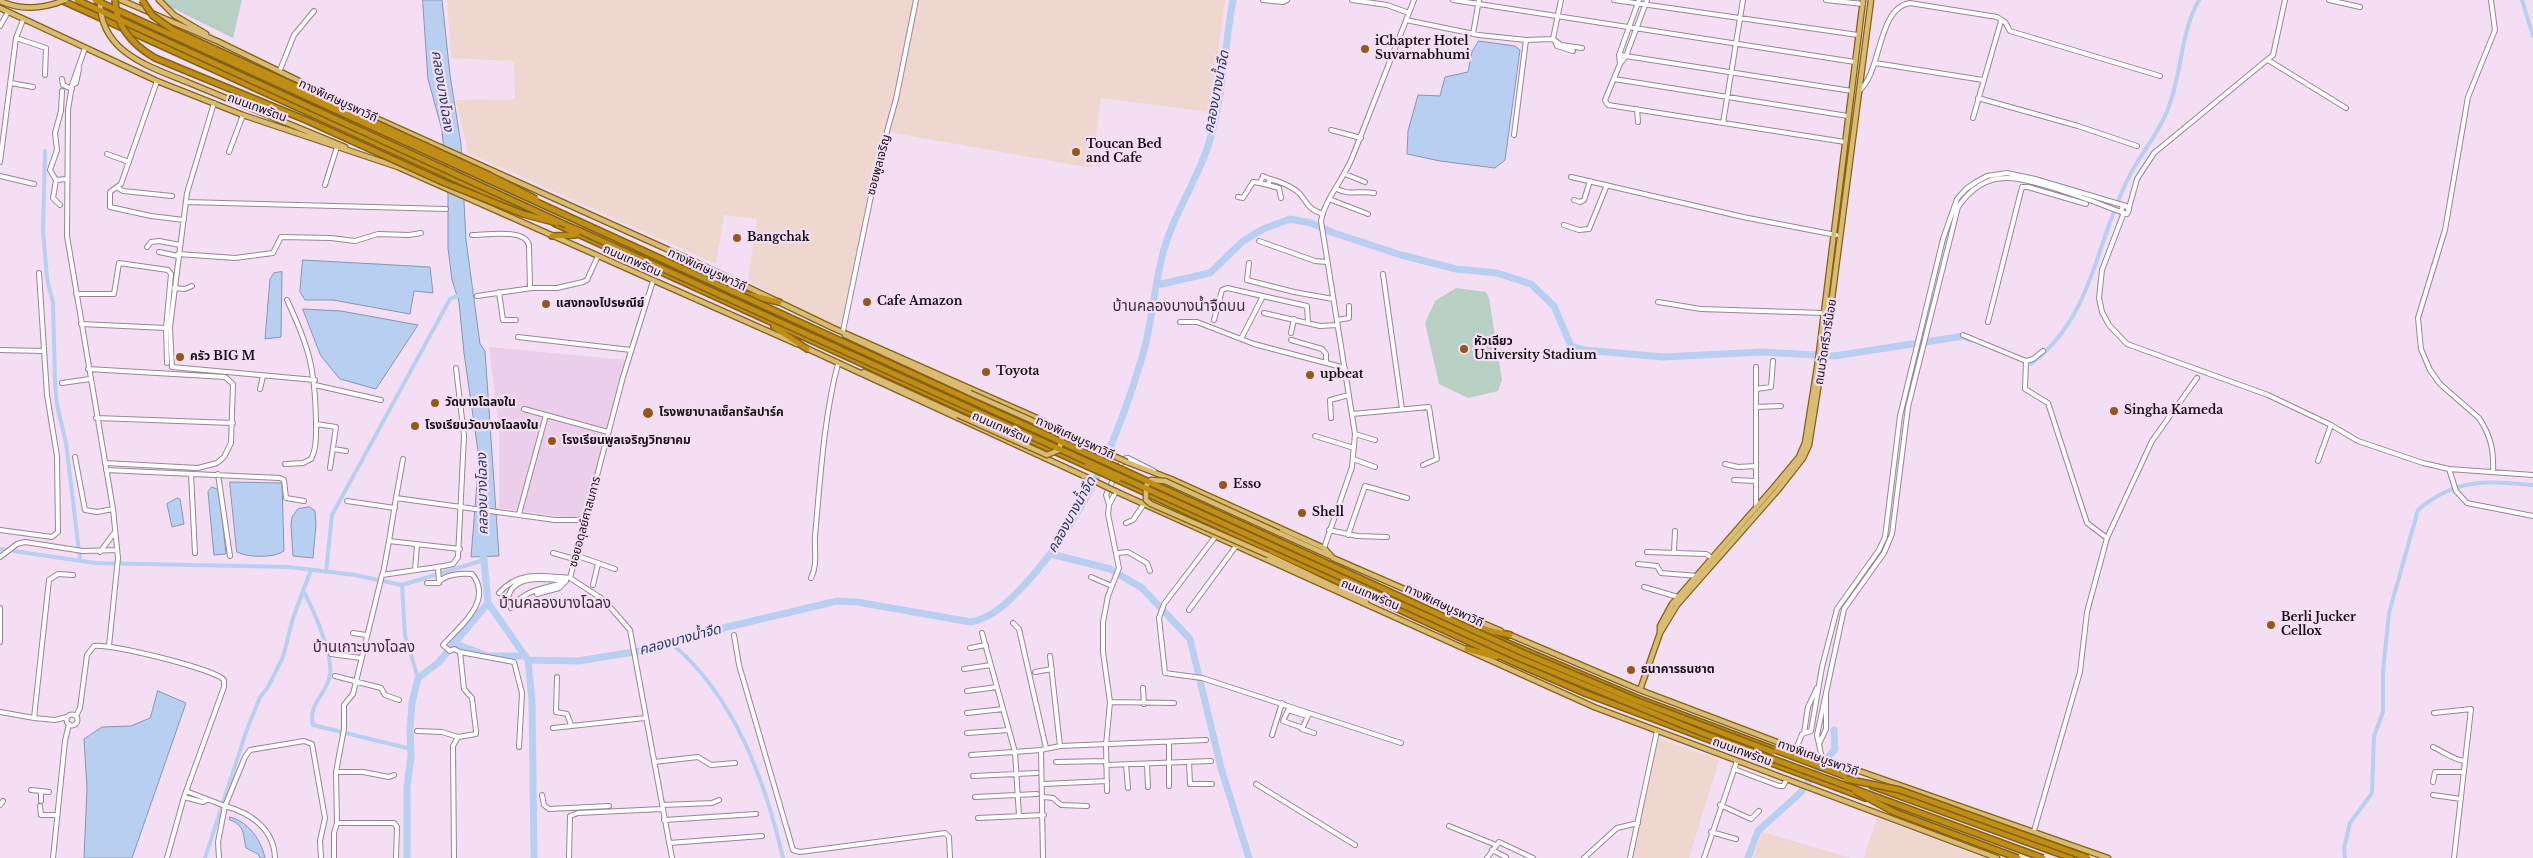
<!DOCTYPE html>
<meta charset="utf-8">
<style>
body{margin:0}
canvas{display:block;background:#f4def4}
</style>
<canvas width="2533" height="858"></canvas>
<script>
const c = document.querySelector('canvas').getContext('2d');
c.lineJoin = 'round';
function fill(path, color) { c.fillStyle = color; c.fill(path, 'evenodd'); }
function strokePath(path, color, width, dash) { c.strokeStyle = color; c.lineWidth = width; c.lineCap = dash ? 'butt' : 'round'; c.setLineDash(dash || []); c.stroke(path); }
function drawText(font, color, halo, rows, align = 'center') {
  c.font = font + ' "Libre Baskerville","Noto Sans Thai",serif'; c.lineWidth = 4.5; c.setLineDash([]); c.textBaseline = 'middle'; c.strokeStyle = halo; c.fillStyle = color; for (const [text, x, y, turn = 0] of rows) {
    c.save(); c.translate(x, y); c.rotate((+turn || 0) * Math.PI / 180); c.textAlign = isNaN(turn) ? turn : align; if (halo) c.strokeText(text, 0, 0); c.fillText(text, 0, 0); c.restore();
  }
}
fill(new Path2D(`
 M447,0h778l-15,112 -109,-14 -9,70 -204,-36 -45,199 -95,-50 9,-62 -33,-4 -8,49 -248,-111 -12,-53 59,-1 -1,-38 -63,-3z
 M1656,737l63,23 -30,98h-58z
 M1877,818l108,40h-121z
 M1762,832l89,26h-98z`), '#efd6ce');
fill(new Path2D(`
 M489,347l138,13 -40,152 -5,4 -16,1 -67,-9v-81z`), '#ebceea');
fill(new Path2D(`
 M163,0h79l-9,38 -63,-31z
 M1456,288l30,4 3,6 13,82 -4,11 -30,7 -29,-14 -14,-61 10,-22z`), '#b7d0c3');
const water = new Path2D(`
 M423,0h19l8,75 11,69 5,96 14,104 5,7 14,205 -28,1 8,-99 -15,-105 -5,-51 -7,-22 -4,-32v-52l-6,-66 -14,-51z
 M1479,41l36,5 5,4 -15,110 -10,8 -55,-7 -33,-7 1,-23 10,-36 22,1 5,-19 23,-5 4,-20z
 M303,260l127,7 3,26 -19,-2 -4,23 -77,-14h-28l-5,-8z
 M282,272l-1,65 -16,2 5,-60 4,-6z
 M303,309l38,2 77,14 -42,64 -36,-10 -19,-23z
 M230,482l52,1 2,68c-9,7 -37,7 -47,1z
 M212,487l7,3 7,64 -12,1 -6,-63z
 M178,498l2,1 4,25 -12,3 -5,-23z
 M310,507l5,4 1,13 -3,34 -20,-2 -2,-31 1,-8 6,-8z
 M158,691l28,12 -54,155h-48l3,-69 -3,-50 18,-12 29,-1 19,-8z
 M230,817c19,5 31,23 35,41h-5l-2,-4 -12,-6c-3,-13 -1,-23 -16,-28z`);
fill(water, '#b9cff1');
strokePath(water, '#8895af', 1);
strokePath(new Path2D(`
 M2522,0l11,36
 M45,151l-2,79 4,49 6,24 2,80 2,22 9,38 14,117
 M2031,364c64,-49 64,-123 99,-189 11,-22 29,-42 38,-66 14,-35 12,-76 31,-109
 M0,549l95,14 194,4 66,8 47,10 82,-25
 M326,572l6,-57 118,-216 11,-5
 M402,585l3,50 13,43
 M303,590c10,19 33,69 26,89 -5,17 -21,26 -16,46l98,24
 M671,643c63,52 94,137 112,215
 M205,858l41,-126 14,-35 8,-10 15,-30 10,-39 18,-48
 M2345,858l-1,-10 6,-25 22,-30 2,-57 9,-24v-41l6,-58 29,-103c37,-32 69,-29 115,-25`), '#b9cff1', 4);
strokePath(new Path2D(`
 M1157,285l53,-12 33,-32 20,-12 27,-10 21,4 23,10 67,22 55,14 41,4 34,11 23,22 17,40 14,4 78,7 99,-5 72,4 130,-20 7,3
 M483,549l5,54 40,57 4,40 2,158
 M1051,554l59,15 32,19 48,51 31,129 28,90
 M453,643l35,13h37
 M528,660l50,1 74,-12 67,-20 118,-28 20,1 114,20c24,-5 40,-23 57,-41 57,-64 91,-145 115,-227 9,-32 11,-65 19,-97 9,-38 32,-71 45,-108 16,-47 17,-100 26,-149
 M407,858v-71l4,-31 -1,-29 2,-24 6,-25 20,-15 50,-60
 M1748,858l10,-27 41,-37 36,-45 -1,-19`), '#b9cff1', 7);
const minor = new Path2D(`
 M1263,0l20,2 4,-2
 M1352,0l35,5 22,8
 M1453,0l402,62
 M1614,0l244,35
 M1647,0l-21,56 -6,8 -15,36 3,5 237,37
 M1826,0l37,4
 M2329,0l31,7
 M2491,0l4,30 -27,67 -23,133 -27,88 3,31 9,21 10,14 39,34c12,18 15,33 14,54
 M1406,20l73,15 47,5 27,-1 8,6 21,3
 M0,26l8,-14
 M1473,34l6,-34
 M16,38l30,10 -1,27
 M1553,39l8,-39
 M1555,41l2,5 16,5
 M85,48l-13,37 -4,25 -1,126 46,273 5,49 -9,88
 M1619,55l233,36
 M2268,60l78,48
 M1875,63l108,17
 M1620,64l-1,-9 20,-55
 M280,70l14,-35 20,-24
 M62,79l1,6 9,4
 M1614,79l234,37
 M157,81l-36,103 -11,8v15l41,9 33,4
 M11,83l22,4
 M72,85l4,-2 3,-14
 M62,91l-1,20 -6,22 2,17 -7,20 6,10 10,-1
 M1859,91c23,-19 18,-83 51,-88l87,14 8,5 5,9 150,45
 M1978,98l100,28 59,20
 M214,103l-27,90 -17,134 2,40 143,13
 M1637,109l1,13
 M1973,118l28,-97
 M1723,123l20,-123
 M1331,130l30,8
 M1514,135l12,-95
 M229,152l14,-37
 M107,154l22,8
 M0,162l16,-124 7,-18
 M1345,174l20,8
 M0,176l34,8
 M1571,177l172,40 93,18
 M1270,179l-7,-3 -3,7 19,5 2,10
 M56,180l-3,18 7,7
 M325,185l12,-38
 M1268,185l2,-6c9,2 23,8 29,14 11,12 7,15 24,21
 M118,188l5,3 49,5
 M1337,189c13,7 23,1 37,4
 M1238,197l5,1 10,-16 7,1
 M1329,199l39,15
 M1574,200l6,2 4,-2 6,-19
 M186,202l260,7
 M2129,208l8,-29 17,-26 119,-98 12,-55
 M2123,215l-21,55 -3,28 3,14 7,13 18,19 141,51 63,30 27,16 65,22 26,6 84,6
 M1564,225l15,5 10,-1 18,-44
 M472,235c14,0 53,-7 57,10l1,43
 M1259,241l56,20 12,1
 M147,247l4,-5 8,-1 21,4
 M159,252l19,4
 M178,254l57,4 38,-5 8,-16 50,1 24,3 23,-7 31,1 12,-2
 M1249,263l-2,17 47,12 39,7
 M1383,274l19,135
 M653,281l-30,96 -53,201 34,22 26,30 42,228
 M174,288l11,1 7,-3
 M499,292l4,28h13
 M76,294h38l5,-31 49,7 3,4 -5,54
 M477,296l55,-8h25l26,-6 4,-2 11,-24
 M1658,302l43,7 122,4
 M1264,313l56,13 17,-1
 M1214,320l8,-30 5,-2 80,18 1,17
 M1337,320l12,-2v-12
 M1180,322h17l57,22 91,24
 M1988,322l34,-135h6l58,17
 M81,324l85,4 1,35
 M843,331l34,-164 19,-68 20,-99
 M1291,333l3,-14
 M1963,335l63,26 7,-2 10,-8
 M518,337l113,13
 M1241,339l22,-43
 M1291,340l31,9 4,5v9
 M0,350l44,1
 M2026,361l-1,28 23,14 39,120 20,15
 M1756,367v141
 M88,369l137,8 8,7 -2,59 -7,14 -7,6 -19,5 -93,-5
 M62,383l28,-4
 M315,385l66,15
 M260,389l3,-13
 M1756,389l15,-2 2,-26
 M1756,407l25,-1
 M524,409l84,23
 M1352,414l77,-7 8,52 -14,6
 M96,418l137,5
 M1331,418l-1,-18 19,-5
 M316,424l20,3 -6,41
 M1355,434l20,6
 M1315,436l39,12
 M333,449l13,2
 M75,457l10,53 12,2 16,-3
 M403,459l-7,39 159,22h22l9,-3
 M1353,459l22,8
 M2318,461l13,-36
 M285,464l18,-1 8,-4c6,-11 5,-26 5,-38 -1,-53 -7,-74 -29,-121
 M1725,464l13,3 17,-1
 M2449,469l7,22 11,12 66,13
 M106,470l174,8 4,2 2,18 18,3
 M191,474l4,79
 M218,474l12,82
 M1734,480l21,1
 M347,501l48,7
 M1109,505l-3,-10 17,-36 5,-1 26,13
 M519,514l27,-99
 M1126,523l7,-3 11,-16
 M0,530l52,7 6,-5 -1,-76 -10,-61 -8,-122
 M1329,530l28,6 30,1
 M1348,535l17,-49 42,12
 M1215,537l-51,67 -5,14 6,55 37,5 199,65
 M389,541l7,-43
 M1324,548l28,-81 3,-33 -34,-213c4,-22 22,-41 31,-63l62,-158
 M100,552l15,-20
 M1647,552l59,2 6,4
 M1674,552l1,-21
 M553,553l21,6
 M1117,553l11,-1 19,11 3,8
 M575,555l40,14
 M0,557l17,-13 8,-2 58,9 34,-1
 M1638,564l19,2 4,7 37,3
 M438,567l1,15
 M415,570l2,-25
 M383,573l6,-32 71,8
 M1091,577l21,9
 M811,578c7,-14 3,-27 4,-42 5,-54 9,-121 23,-172
 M439,582c6,-7 20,-9 33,-8 22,27 -12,52 -29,71l7,6 4,-2 6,3 4,37 8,9 4,33v3l-18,3 -5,9 1,112
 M427,583h12
 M593,585l5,-21
 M1644,587l34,10
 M499,593c20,-23 44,-17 71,-15
 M537,594l22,-6 7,-7
 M508,598c5,-25 39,-19 58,-17
 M0,608v34
 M511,608c13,-17 29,-19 48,-24l2,-4
 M1189,610l47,-64
 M1013,623l6,6 27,119
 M353,633l13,2
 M982,633l33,119 4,64
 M734,635l5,30 54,185 7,2 145,-19 4,4 1,21
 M970,648l16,-3
 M460,652l54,10 8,31 -3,54
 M331,654l30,4
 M1050,656l10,90
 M964,669l27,-4
 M1035,672l17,-3
 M335,676l46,12 4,7 14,5
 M557,677l-1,35 11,2 4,11
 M1143,688l1,16
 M967,691l30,-4
 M1110,702l64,1
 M0,712l34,6 21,2 12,-3
 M967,713l36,-4
 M2434,713l37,-4 -17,149
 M66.5 720a5.5 5.5 0 1 1 11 0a5.5 5.5 0 1 1-11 0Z
 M76,716l4,-8 7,-53 7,-9c15,-3 121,23 130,34v7l-40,110 -17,61
 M1308,716l-6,13 12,4
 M34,718l15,-138 9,-6 15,1
 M553,728l92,-10
 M1303,728l-20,-7 5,-11 19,6
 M417,731l25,1 16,5
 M967,733l42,-3
 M1804,733l4,-26 9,-19
 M1272,735l10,-32
 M1169,742v44
 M1820,742l6,-13v-36
 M2433,747c11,5 21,13 32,14
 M1796,749l6,-15 9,-3 11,-64 15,-58 42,-59 6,-13 15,-121 43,-177 14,-40 9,-10 10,-7 11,-6 20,-3 28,6 91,27 3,4 -2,4 -6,-2 2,-6
 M1041,750l2,108
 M971,755l70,-5 19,-4 146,-6
 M1822,758l-5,-23 27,-126 40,-56 8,-19 16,-127 50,-200c11,-16 27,-29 48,-29 23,-1 90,24 115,34
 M654,762l44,-5 13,8 24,-2
 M1056,762l50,-1
 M1189,762l1,22h22
 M1147,764l1,23
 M1106,765l105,-4
 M1126,765l2,23
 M1734,769l45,17h4l4,-7
 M336,772h27l26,5 5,-2
 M973,776l64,-3
 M2433,782l2,-10h29
 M1043,784l64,-3
 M1256,784l99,61
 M31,790l10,1
 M186,791l39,15 -7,36 1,16
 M1107,791l-1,-46 4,-43 -7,-50v-30l5,-26 11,-28 -11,-54 1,-9 7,-14
 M542,795l2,10 5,4 60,-3
 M2433,795l28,4
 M184,797l19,5 4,-2
 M975,797l62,-3
 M1044,797l9,1 8,7 26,1
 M41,801v-10l8,1
 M0,805l3,-4
 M662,805l50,-2 7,-3
 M1720,805l31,14 8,-8
 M40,806l1,9h16
 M978,818l66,-3
 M664,820l92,-6
 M337,823h57l3,4 -1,31
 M1449,826l47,19
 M2034,831l46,-159 7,-60 20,-74 45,-97 45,-63
 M1711,832l25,7
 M669,843l93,-7
 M1492,850l14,7
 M53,858l12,-117 4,-17
 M275,858c-1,-29 -24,-45 -50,-52l20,-49 5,-7 54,-9 8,3 13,74 -5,23 1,17
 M334,858v-25l3,-10 -1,-51 8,-43v-24l9,-11 29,-119 62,-9 9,-2 5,-7 6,-121 -8,-68
 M569,858l1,-42 8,-3 84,-4
 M1487,858l12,-16 34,16
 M1584,858l33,-30 21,-5
 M1630,858l27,-127
 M1704,858l33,-97`);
const major = new Path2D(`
 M121,0l96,41 152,74 322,145 142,68 204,90 57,29
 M159,0l15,15 32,19
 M0,8l157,73 86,34 155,52 399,177
 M187,82l158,65
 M845,335l125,58
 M806,348l278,128
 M864,372l94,43
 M1127,462l44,17 153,69 9,10 168,73
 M1115,491l479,216 403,151
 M1279,533l51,23
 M1268,555l98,47
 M1660,633v-7l12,-22 102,-117 25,-30 6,-14 13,-82 45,-361
 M1508,634l132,56 145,55 323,113
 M1640,690l20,-57 17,-28 101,-115 25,-32 6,-13 21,-131 41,-314`);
const highway = new Path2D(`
 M61,0l478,217
 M554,223l533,243
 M566,225l14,6
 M552,236l23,-1
 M736,292l43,10
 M774,327l33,22
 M1118,480l393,181 76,33 278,104
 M1469,626l41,9
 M1484,633l153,65 213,80
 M1467,649l29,8
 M1872,786l199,72`);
strokePath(minor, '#998498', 6);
strokePath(major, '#846215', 7);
strokePath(highway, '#846215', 8);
strokePath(minor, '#fff', 4);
strokePath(major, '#d9bb73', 4.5);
strokePath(highway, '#c08e15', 5);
const majorBridge = new Path2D(`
 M0,1c22,10 43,8 65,-1
 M100,1c0,51 48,65 87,81
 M958,415l89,40 12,-5 3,-13 -4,-5 -88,-39
 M1094,447l33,15
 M1084,476l31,15
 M1268,555l-117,-51 -5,-4v-14l5,-6 14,1 114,52`);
const highwayBridge = new Path2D(`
 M77,0l489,225
 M95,0l1426,652 114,48 138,52
 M115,0c1,26 18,45 40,58l151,62 139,63 78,31 34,9
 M142,0l11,16 20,14 316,145 47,24
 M580,231l939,427 183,75 341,125
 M1087,466l31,14
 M1846,779l54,11 188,68
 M1855,791l39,21 124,46`);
strokePath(majorBridge, '#846215', 7, []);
strokePath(highwayBridge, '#846215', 8, []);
strokePath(majorBridge, '#d9bb73', 4.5);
strokePath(highwayBridge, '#c08e15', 5);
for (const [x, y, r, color] of [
 [1365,49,5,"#94581a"],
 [1076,152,5,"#94581a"],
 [737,238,5,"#94581a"],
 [867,302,5,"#94581a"],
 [546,304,5,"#94581a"],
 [1464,349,5,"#94581a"],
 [180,357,5,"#94581a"],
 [986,372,5,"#94581a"],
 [1310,375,5,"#94581a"],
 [435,403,5,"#94581a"],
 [2114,411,5,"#94581a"],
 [648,413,6,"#94581a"],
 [415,426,5,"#94581a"],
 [552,441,5,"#94581a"],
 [1223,485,5,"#94581a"],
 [1302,513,5,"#94581a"],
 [2271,625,5,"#94581a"],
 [1631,670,5,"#94581a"]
]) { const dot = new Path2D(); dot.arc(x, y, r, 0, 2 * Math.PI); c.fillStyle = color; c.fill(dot); strokePath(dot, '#f4def4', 2); }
drawText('bold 12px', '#160f16', '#f4def4', [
 ["iChapter Hotel",1375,42],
 ["Suvarnabhumi",1375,56],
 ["Toucan Bed",1086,145],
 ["and Cafe",1086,159],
 ["Bangchak",747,238],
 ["Cafe Amazon",877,302],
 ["แสงทองไปรษณีย์",556,304],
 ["หัวเฉียว",1474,342],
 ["University Stadium",1474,356],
 ["ครัว BIG M",190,357],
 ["Toyota",996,372],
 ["upbeat",1320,375],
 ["วัดบางโฉลงใน",445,403],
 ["Singha Kameda",2124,411],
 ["โรงพยาบาลเซ็ลทรัลปาร์ค",659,413],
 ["โรงเรียนวัดบางโฉลงใน",425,426],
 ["โรงเรียนพูลเจริญวิทยาคม",562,441],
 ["Esso",1233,485],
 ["Shell",1312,513],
 ["Berli Jucker",2281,618],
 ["Cellox",2281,632],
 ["ธนาคารธนชาต",1641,670]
], 'left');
drawText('12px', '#160f16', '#f4def4', [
 ["ทางพิเศษบูรพาวิถี",338,101,25],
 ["ถนนเทพรัตน",257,108,20],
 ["ซอยพูลเจริญ",879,165,-75],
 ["ถนนเทพรัตน",632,261,24],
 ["ทางพิเศษบูรพาวิถี",707,270,25],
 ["ถนนวัดศรีวารีน้อย",1826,342,-81],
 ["ถนนเทพรัตน",1001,428,24],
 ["ทางพิเศษบูรพาวิถี",1075,438,25],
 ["ซอยอดุลย์ศาสนการ",585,522,-75],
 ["ถนนเทพรัตน",1370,595,23],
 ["ทางพิเศษบูรพาวิถี",1444,606,25],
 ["ถนนเทพรัตน",1742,752,20],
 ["ทางพิเศษบูรพาวิถี",1818,758,20]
]);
drawText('italic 14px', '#203b67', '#f4def4', [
 ["คลองบางโฉลง",442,91,81],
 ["คลองบางน้ำจืด",1217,92,-79],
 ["คลองบางโฉลง",483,494,-91],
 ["คลองบางน้ำจืด",1072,515,-61],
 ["คลองบางน้ำจืด",680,640,-15]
]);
drawText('15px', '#3e2c3d', '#f4def4', [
 ["บ้านคลองบางน้ำจืดบน",1179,307],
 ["บ้านคลองบางโฉลง",555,604],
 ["บ้านเกาะบางโฉลง",364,648]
]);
</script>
